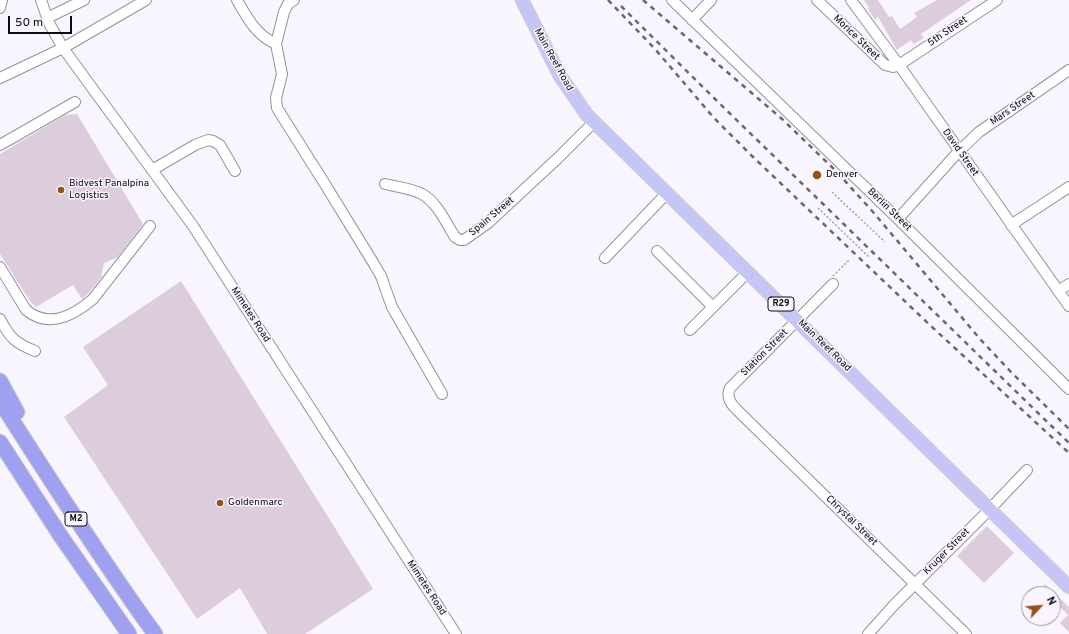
<!DOCTYPE html>
<style>
body{margin:0}
#map{position:relative;width:1069px;height:634px;overflow:hidden;background:#f9f5fe;font-family:Overpass,sans-serif}
canvas{display:block}
.north{position:absolute;left:1021px;top:586px;width:40px;height:40px;box-sizing:border-box;background:#f9f5fe;border:1px solid #9b979f;border-radius:50%;rotate:64deg;font-size:11px;font-weight:700;line-height:16px;text-align:center;color:#0d0a11}
.north::after{content:'';display:block;margin:auto;width:14px;height:18px;background:#94531e;clip-path:polygon(50% 0,100% 100%,50% 72%,0 100%)}
.scale{position:absolute;left:8px;top:16px;width:64px;height:18px;box-sizing:border-box;border:2px solid #0d0a11;border-top:0;padding-left:5px;font-size:12px;line-height:14px;white-space:nowrap;color:#0d0a11;-webkit-text-stroke:3px #f9f5fe;paint-order:stroke}
</style>
<div id="map">
<canvas width="1069" height="634"></canvas>
<div class="north">N</div>
<div class="scale">50 m</div>
</div>
<script>
const c = document.querySelector('canvas').getContext('2d');
c.lineJoin = 'round';
function fill(path, color) { c.fillStyle = color; c.fill(path, 'evenodd'); }
function strokePath(path, color, width, dash) { c.strokeStyle = color; c.lineWidth = width; c.lineCap = dash ? 'butt' : 'round'; c.setLineDash(dash || []); c.stroke(path); }
function drawText(font, color, halo, rows, align = 'center') {
  c.font = font + ' Overpass,sans-serif'; c.lineWidth = 3; c.setLineDash([]); c.textBaseline = 'middle'; c.strokeStyle = halo; c.fillStyle = color; for (const [text, x, y, turn = 0] of rows) {
    c.save(); c.translate(x, y); c.rotate((+turn || 0) * Math.PI / 180); c.textAlign = isNaN(turn) ? turn : align; if (halo) c.strokeText(text, 0, 0); c.fillText(text, 0, 0); c.restore();
  }
}
fill(new Path2D(`
 M864,0h14l11,17 3,-1 8,13 17,-12 -3,-4 23,-13h34l-50,34 3,4 -10,6 -3,-4 -14,10 -19,-33 -3,3 -7,-11 1,-1z
 M77,114l66,110 -25,33 -14,6 -3,15 -13,16 -6,5 -9,-14 -37,22 -6,-6 -30,-47v-100l65,-39z
 M181,281l192,308 -68,45h-38l-27,-46 -43,31 -133,-202 44,-32 -25,-38z
 M987,526l27,27 -30,30 -27,-27z
 M1045,584l24,23v25l-9,-9 8,-8 -15,-15v-6h-7l-5,-5z`), '#ddccdc');
const minor = new Path2D(`
 M41,0l8,23 14,25 130,178 263,408
 M237,0c11,19 19,35 39,44
 M294,0l-6,4 -4,8 -8,32 6,30 -6,24 1,10 46,73 51,83 7,12 11,31 50,87
 M672,0l226,219 171,170
 M817,0l68,65 8,2 6,-2 98,-65
 M851,0l48,65 170,241
 M0,8l2,-8
 M47,18l37,-18
 M692,20l19,-20
 M0,78l63,-30 83,-48
 M0,145l75,-43
 M152,170l43,-25 13,-5 5,1 7,4 15,26
 M385,184c12,3 26,4 37,10 15,8 24,29 33,43l5,3h4l24,-17 70,-65 36,-36
 M898,219l61,-68 20,-19 90,-62
 M1011,225l58,-38
 M657,251l56,56
 M605,258l62,-65
 M0,267l26,43c23,19 47,6 67,-11l57,-73
 M833,284l-103,104c-4,8 0,15 6,21l230,225
 M1058,291l11,-7
 M0,319c10,19 15,24 35,32
 M690,330l58,-58
 M868,634l26,-29 96,-96 37,-39`);
const major = new Path2D(`
 M522,0l38,76 27,39 482,472`);
const highway = new Path2D(`
 M0,381l17,31
 M0,401c50,79 101,158 155,233
 M0,442l60,93 69,99`);
strokePath(minor, '#978fa2', 12);
strokePath(major, '#d3d3d4', 15);
strokePath(highway, '#d3d3d4', 17);
strokePath(new Path2D(`
 M832,192l53,50
 M818,208l52,50
 M833,276l16,-16`), '#a29ea7', 1.5, [2, 2]);
strokePath(minor, '#fff', 10);
strokePath(major, '#c6c6f6', 13);
strokePath(highway, '#a0a0f0', 15);
strokePath(new Path2D(`
 M608,0l47,49 59,69 38,38 180,171 137,126
 M643,0l139,119 54,52 37,41 107,127 31,33 58,57
 M621,6l94,93 354,344`), '#6b676f', 2.5, [5, 5]);
for (const [x, y, r, color] of [
 [817,175,5,"#94531e"],
 [61,190,4,"#94531e"],
 [220,503,4,"#94531e"]
]) { const dot = new Path2D(); dot.arc(x, y, r, 0, 2 * Math.PI); c.fillStyle = color; c.fill(dot); strokePath(dot, '#f9f5fe', 1.5); }
for (const [x, y, w] of [
 [781,304,26],
 [76,519,22]
]) { const box = new Path2D(); box.roundRect(x - w / 2, y - 7, w, 14, 3); c.fillStyle = '#f9f5fe'; c.fill(box); strokePath(box, '#0d0a11', 1); }
drawText('bold 9px', '#0d0a11', null, [
 ["R29",781,304],
 ["M2",76,519]
]);
drawText('10px', '#0d0a11', '#f9f5fe', [
 ["5th Street",948,32,-34],
 ["Morice Street",856,38,44],
 ["Main Reef Road",553,60,61],
 ["Mars Street",1013,109,-34],
 ["David Street",960,153,55],
 ["Berlin Street",889,210,44],
 ["Spain Street",492,217,-40],
 ["Mimetes Road",250,315,57],
 ["Main Reef Road",824,346,44],
 ["Station Street",765,353,-45],
 ["Chrystal Street",851,521,44],
 ["Kruger Street",947,552,-45],
 ["Mimetes Road",426,588,57]
]);
drawText('10px', '#0d0a11', '#f9f5fe', [
 ["Denver",826,175],
 ["Bidvest Panalpina",69,184],
 ["Logistics",69,196],
 ["Goldenmarc",228,503]
], 'left');
</script>
